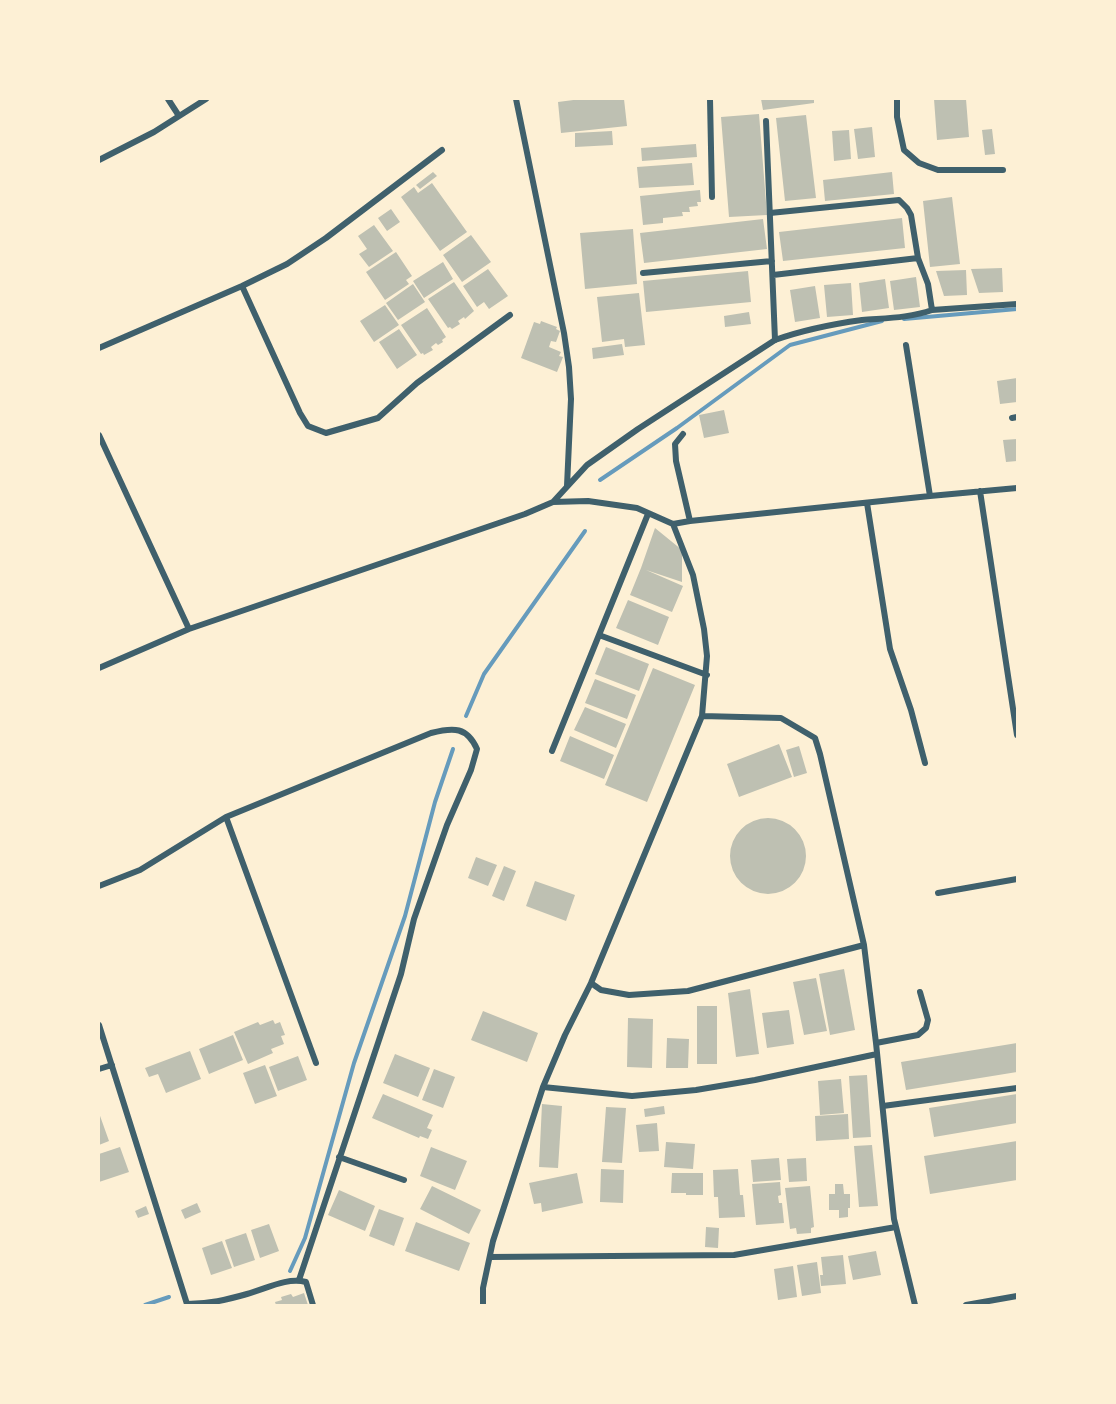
<!DOCTYPE html>
<style>
body{margin:0}
#map{position:relative;width:1116px;height:1404px;overflow:hidden;background:#fdf0d5;font-family:Signika,sans-serif}
canvas{display:block}
.frame{position:absolute;inset:0;border:100px solid #fdf0d5;pointer-events:none}
</style>
<div id="map">
<canvas width="1116" height="1404"></canvas>
<div class="frame"></div>
</div>
<script>
const c = document.querySelector('canvas').getContext('2d');
c.lineJoin = 'round';
function strokePath(path, color, width, dash) { c.strokeStyle = color; c.lineWidth = width; c.lineCap = dash ? 'butt' : 'round'; c.setLineDash(dash || []); c.stroke(path); }
function fill(path, color) { c.fillStyle = color; c.fill(path, 'evenodd'); }
strokePath(new Path2D(`
 M904,319l113,-10
 M600,480l77,-52 113,-83 92,-24
 M466,716l18,-42 101,-143
 M290,1271l15,-33 49,-175 51,-147 30,-114 18,-53
 M145,1305l24,-8`), '#669bbc', 4);
fill(new Path2D(`
 M581,99h43l3,27 -66,7 -3,-31z
 M761,99h53v4l-51,7z
 M934,99h32l3,38 -32,3z
 M759,114l8,101 -38,2 -8,-100z
 M806,115l10,83 -31,3 -9,-83z
 M872,127l3,30 -17,2 -4,-30z
 M992,129l3,25 -10,1 -3,-25z
 M849,130l2,29 -17,2 -2,-30z
 M612,131l1,14 -38,2v-14z
 M696,144l1,13 -55,4 -1,-13z
 M692,163l2,22 -55,3 -2,-21z
 M433,172l4,4 -17,13 -4,-4z
 M892,172l2,22 -69,7 -2,-21z
 M432,183l35,49 -27,19 -39,-54 13,-10 4,6z
 M700,190l1,12h-4l1,4 -9,1 1,5h-8l1,4 -20,2v5l-20,2 -3,-29z
 M952,197l8,67 -30,3 -7,-66z
 M391,209l9,13 -13,9 -9,-13z
 M902,218l3,30 -122,13 -4,-29z
 M763,219l4,30 -123,14 -4,-30z
 M374,225l19,26 -24,16 -10,-13 8,-5 -9,-13z
 M633,229l4,55 -52,5 -5,-56z
 M471,235l20,27 -29,20 -19,-27z
 M396,252l16,24 -6,4 3,4 -24,16 -19,-28z
 M443,262l10,17 -29,19 -11,-17z
 M1002,268l1,24 -24,1 -8,-24z
 M488,269l20,27 -19,13 -5,-7 -7,5 -14,-21z
 M966,270l1,25 -23,1 -8,-25z
 M748,271l3,31 -105,10 -3,-31z
 M916,277l4,30 -26,3 -4,-29z
 M885,279l4,29 -27,4 -3,-29z
 M454,282l20,29 -9,8 -1,-2 -6,4 2,3 -8,5 -2,-2 -2,1 -20,-29z
 M851,283l2,32 -26,2 -3,-32z
 M413,284l12,18 -27,18 -12,-17z
 M815,286l5,32 -25,4 -5,-32z
 M639,293l6,52 -20,2 -1,-8 -22,3 -5,-45z
 M385,305l14,20 -25,17 -14,-21z
 M427,308l19,29 -4,3 1,2 -5,3 -2,-2 -5,4 2,3 -9,5 -1,-2 -2,1 -20,-29z
 M749,312l2,12 -26,3 -1,-11z
 M541,321l16,6 -1,2 4,2 -4,11 -5,-1 -2,6 12,5 -2,4 4,1 -6,15 -36,-14 13,-36 6,2z
 M399,329l18,26 -20,14 -18,-27z
 M622,344l2,11 -31,4 -1,-11z
 M1017,378v24l-17,2 -3,-23z
 M724,410l5,23 -25,5 -5,-23z
 M1017,439v22l-11,1 -3,-22z
 M655,528l27,22v32l-36,-12 37,16 -11,26 -42,-17 11,-27z
 M628,600l41,17 -11,28 -42,-17z
 M606,647l43,17 -10,27 -44,-17z
 M653,668l42,17 -48,117 -42,-17z
 M595,679l41,16 -9,24 -42,-16z
 M585,707l41,17 -10,24 -42,-18z
 M570,736l44,19 -10,24 -44,-18z
 M779,744l13,33 -53,20 -12,-33z
 M799,746l8,27 -13,4 -8,-27z
 M730 856a38 38 0 1 1 76 0a38 38 0 1 1-76 0Z
 M476,857l21,8 -9,21 -20,-8z
 M504,866l12,5 -12,30 -12,-5z
 M535,881l40,14 -9,26 -40,-15z
 M844,969l11,61 -25,5 -11,-61z
 M816,978l11,53 -23,4 -11,-53z
 M750,989l9,65 -23,3 -8,-64z
 M697,1006h20v58h-20z
 M789,1010l5,34 -27,4 -5,-35z
 M483,1011l55,22 -11,29 -56,-22z
 M628,1018l25,1 -1,49 -25,-1z
 M273,1020l2,4 5,-2 5,13 -4,1 3,8 -13,5 2,4 -25,11 -14,-32 24,-10 2,3z
 M233,1035l10,25 -34,14 -10,-25z
 M667,1038l22,1 -1,29h-22z
 M1017,1043v29l-111,18 -5,-28z
 M190,1051l11,28 -35,14 -8,-19 -9,3 -4,-9z
 M395,1054l35,14 -12,29 -35,-14z
 M298,1056l9,24 -29,11 -9,-24z
 M265,1065l12,31 -22,8 -12,-31z
 M434,1069l21,8 -12,31 -21,-8z
 M867,1075l4,62 -18,1 -4,-62z
 M841,1079l3,34 -24,2 -2,-34z
 M383,1094l50,21 -6,13 5,2 -4,9 -8,-3 -1,2 -47,-20z
 M1017,1094v29l-83,14 -5,-29z
 M542,1104l20,2 -4,62 -19,-1z
 M664,1106l1,8 -20,3 -1,-8z
 M606,1107l20,1 -4,55 -20,-1z
 M99,1113l10,28 -10,4z
 M848,1114l1,25 -33,2 -1,-25z
 M657,1123l2,28 -20,1 -3,-27z
 M1017,1141v39l-87,14 -6,-38z
 M666,1142l29,2 -2,25 -29,-2z
 M872,1145l6,61 -19,1 -5,-61z
 M120,1147l9,25 -30,10v-28z
 M431,1147l36,14 -12,29 -35,-14z
 M779,1158l2,22 -28,2 -2,-22z
 M806,1158l1,23 -18,1 -2,-23z
 M601,1169l23,1 -1,33 -23,-1z
 M738,1169l2,26h3l2,22 -26,1 -1,-21h-4l-1,-27z
 M577,1173l6,30 -41,9 -1,-9 -7,1 -5,-21z
 M672,1173h31v22h-17v-2h-15z
 M780,1182l1,13 -3,1 1,7h3l2,20 -28,2 -4,-41z
 M835,1184h8l1,10h6v14h-2v9l-9,1v-8h-10v-16h6z
 M432,1186l49,24 -12,24 -49,-25z
 M810,1186l4,41 -3,1v5l-14,1 -1,-6 -6,1 -5,-41z
 M339,1190l36,16 -10,25 -37,-16z
 M197,1203l4,9 -16,7 -4,-9z
 M146,1206l3,8 -11,4 -3,-7z
 M379,1209l25,9 -10,28 -25,-10z
 M416,1222l54,21 -11,28 -54,-20z
 M269,1224l10,27 -19,7 -9,-28z
 M706,1227l13,1 -1,20 -13,-1z
 M246,1233l9,27 -21,7 -9,-27z
 M222,1241l10,27 -21,7 -9,-27z
 M876,1251l5,24 -28,5 -5,-24z
 M843,1255l3,29 -25,2 -1,-11h3l-2,-18z
 M817,1262l4,31 -19,3 -5,-31z
 M793,1266l4,31 -19,3 -4,-31z
 M304,1293l4,12h-32l-1,-3 7,-2 -1,-3 10,-3 2,3z`), '#bec0b2');
strokePath(new Path2D(`
 M168,99l11,17
 M516,99l48,234 5,34 2,32 -4,87
 M710,99l2,98
 M897,99v18l7,33 15,13 19,7h65
 M766,121l9,219
 M99,160l55,-28 52,-33
 M643,273l129,-12
 M773,275l145,-17
 M242,286l58,127 8,13 18,7 52,-15 39,-35 93,-68
 M932,310l85,-6
 M906,345l24,151
 M99,348l143,-62 45,-22 39,-26 116,-88
 M1012,418l5,-1
 M683,434l-8,10 1,17 14,60
 M99,435l90,194
 M980,491l37,244
 M553,502l34,-37 51,-36 137,-89c28,-10 58,-16 87,-20 23,-2 48,-2 70,-10l-4,-26 -10,-26 -7,-43 -4,-7 -8,-8 -129,13
 M867,503l23,146 21,61 14,53
 M673,524l17,-3 240,-25 87,-8
 M599,635l108,40
 M99,668l90,-39 336,-115 28,-12 35,-1 49,7 36,16 20,51 11,54 3,27 -5,60 -111,267 -26,52 -22,52 -50,154 -10,47v17
 M552,751l96,-237
 M226,817l90,246
 M99,886l41,-16 86,-53 205,-84c23,-6 36,-6 46,16l-6,21 -24,55 -33,94 -13,55 -102,306
 M938,893l79,-14
 M591,983l10,7 28,5 59,-4 176,-46
 M99,1025l88,279c22,0 39,-4 60,-10 19,-5 39,-17 59,-12l7,23
 M876,1043l42,-8 8,-7 2,-8 -8,-28
 M99,1069l13,-4
 M543,1087l89,9 64,-6 59,-10 122,-26
 M883,1106l134,-18
 M339,1157l65,23
 M896,1227l19,78
 M490,1257l244,-2 162,-28 -2,-8 -18,-176 -12,-98 -44,-191 -5,-16 -34,-20 -79,-2
 M966,1305l51,-9`), '#3f606c', 6);
</script>
